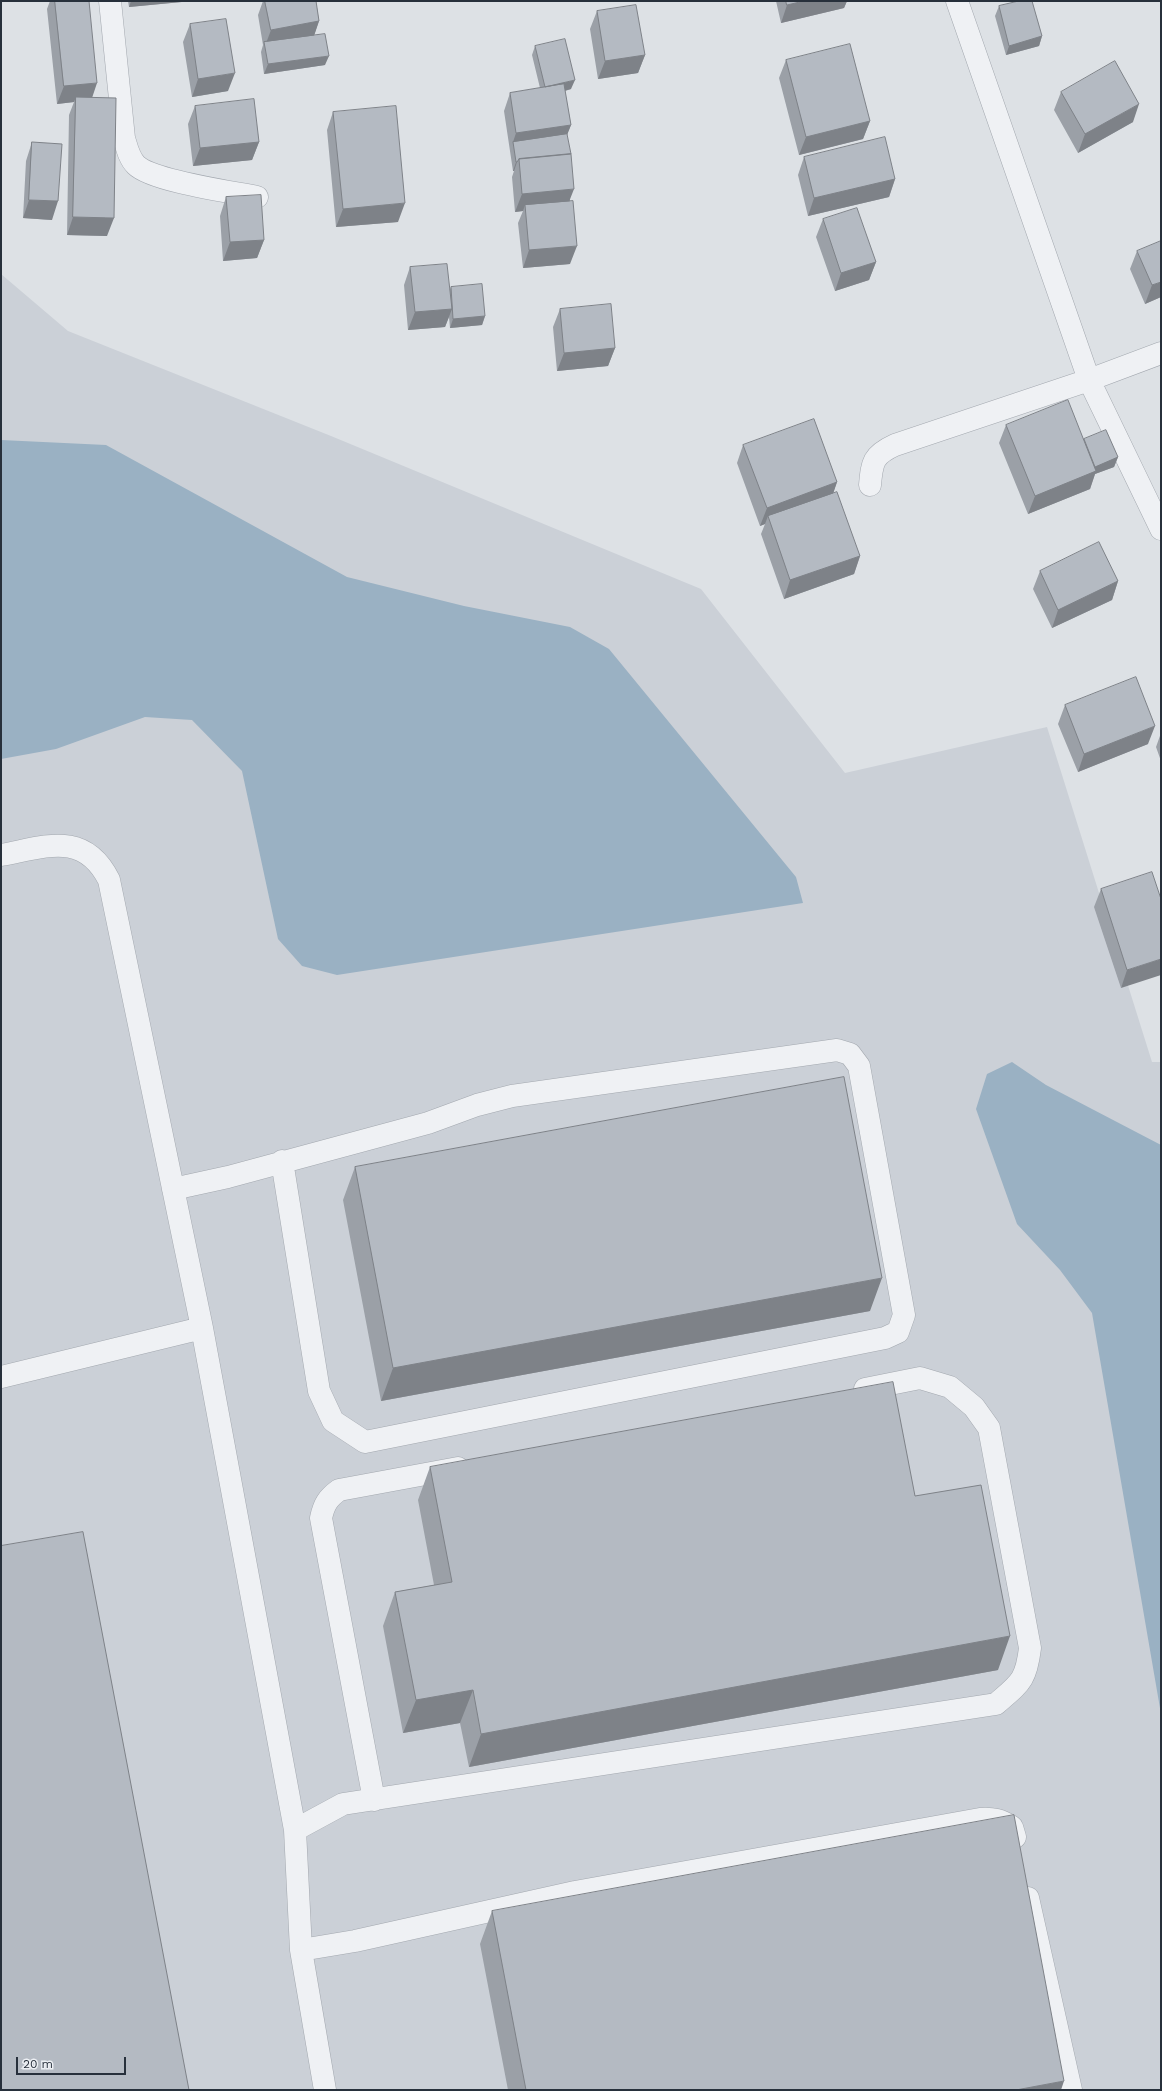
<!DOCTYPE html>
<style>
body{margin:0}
#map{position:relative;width:1162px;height:2091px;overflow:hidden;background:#dde1e5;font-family:"Work Sans",sans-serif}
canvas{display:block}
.frame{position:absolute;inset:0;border:2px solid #27303b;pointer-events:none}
.scale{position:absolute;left:16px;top:2057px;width:110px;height:18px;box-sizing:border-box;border:2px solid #27303b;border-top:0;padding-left:5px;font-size:12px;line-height:14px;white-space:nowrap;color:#27303b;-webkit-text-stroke:3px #eceff3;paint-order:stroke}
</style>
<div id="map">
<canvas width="1162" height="2091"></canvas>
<div class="frame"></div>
<div class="scale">20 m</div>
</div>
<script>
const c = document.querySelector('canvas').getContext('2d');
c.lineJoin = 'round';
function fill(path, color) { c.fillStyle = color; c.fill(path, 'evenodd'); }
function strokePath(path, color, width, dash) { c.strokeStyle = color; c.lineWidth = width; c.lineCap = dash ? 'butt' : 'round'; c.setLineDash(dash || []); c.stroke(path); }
fill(new Path2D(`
 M1,274l67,57 263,105 370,153 144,184 202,-46 105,335h9v1028h-1160z`), '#cbd0d7');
fill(new Path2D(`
 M1,440l105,5 241,132 117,29 106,21 39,22 187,228 7,26 -466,72 -35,-9 -24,-27 -36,-168 -50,-51 -47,-3 -89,32 -55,10z
 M1012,1062l34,23 115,60v569l-69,-401 -32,-43 -43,-46 -41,-115 11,-35z`), '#9ab1c3');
const minor = new Path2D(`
 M110,1l14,137c3,10 5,20 12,27 16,16 96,27 121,32
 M957,1l132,379 72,149
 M870,485c2,-23 3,-30 25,-40l194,-65 72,-27
 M1,855c44,-8 83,-25 108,25l93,448 93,502 6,120 24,140
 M173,1189l55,-12 200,-54 49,-18 35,-9 325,-46 13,4 9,12 45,249 -6,17 -13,6 -520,104 -32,-21 -14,-30 -37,-230
 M1,1377l201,-49
 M374,1800l-53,-282c3,-14 7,-20 18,-28l119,-22
 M295,1830l48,-26 653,-100c24,-21 30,-23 34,-56l-41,-220 -15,-21 -24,-20 -30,-9 -55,11
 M1028,1898l43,192
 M301,1950l54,-9 220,-49 405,-73c13,-1 21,1 32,8l3,10`);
strokePath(minor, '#a3a8af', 23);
strokePath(minor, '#eff1f4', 22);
fill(new Path2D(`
 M50,1h39l3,97 15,138 -40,-1 2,-120 5,-13 -17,2 -10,-95z
 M128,1h64l-63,6z
 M263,1h53l3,20 -5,14 11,30 -61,9 -3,-22 2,-7 -5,-30z
 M776,1h71l-3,7 -63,15z
 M999,6l43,30 -3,10 -33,9 -11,-39z
 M597,11l48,44 -7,18 -40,6 -8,-50z
 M190,24l38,67 -36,6 -9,-55z
 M535,46l36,43 -6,2 6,34 -4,9 3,67v63l-47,4 -5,-45 5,-12 -8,1 -3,-35 2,-6h-1l-9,-60 6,-18 30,-5 -8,-33z
 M786,60l84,61 -7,18 -64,16 -20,-77z
 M1061,92l72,30 -55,31 -24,-43z
 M195,106l64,36 -7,18 -59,6 -5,-42z
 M333,112l65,110 -62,5 -9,-97z
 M32,142l20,78 -29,-2 3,-57z
 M804,157l91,22 -6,18 -81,19 -10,-41z
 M226,197l38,43 -7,18 -34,3 -3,-45z
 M823,219l53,43 -7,18 -34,11 -19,-54z
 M1137,251l24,46 -16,7 -15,-35z
 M410,267l40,22 1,-2 34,29 -3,9 -32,3 -1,-11 -4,10 -37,3 -4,-45z
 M560,309l55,39 -7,18 -51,5 -4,-44z
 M1006,425l78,14 34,18 -4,10 -19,7 -5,15 -62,25 -29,-71z
 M743,445l94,37 -4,11 27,63 -6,18 -70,25 -23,-65 4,-10 -5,2 -23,-63z
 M1040,571l78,10 -6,19 -60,28 -19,-39z
 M1065,705l83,39 -70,28 -20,-48z
 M1161,733v28l-5,-14z
 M1101,889l60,10 -40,89 -27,-81z
 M355,1167l515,144 -489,90 -38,-201z
 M430,1467l485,29 83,174 -529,97 -9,-44 -57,10 -20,-107 12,-34 39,-7 -16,-85z
 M492,1911l569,179h-553l-28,-146z`), '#9ba0a7');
fill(new Path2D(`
 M131,1h61l-63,6z
 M804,1h43l-3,7 -63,15 6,-18z
 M319,21l-6,18 -48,7 6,-16z
 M1042,36l-3,10 -33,9 3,-9z
 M645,55l-7,18 -40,6 7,-18z
 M329,56l-4,9 -61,9 4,-10z
 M235,73l-7,18 -36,6 6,-18z
 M575,80l-4,9 -29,8 3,-10z
 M97,83l-6,18 -15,-4 -2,5 -17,2 7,-18z
 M1139,104l-6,18 -55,31 7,-19z
 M870,121l-7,18 -64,16 7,-18z
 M571,125l-7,18 -51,-1 3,-9z
 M259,142l-7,18 -59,6 7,-18z
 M516,162h1l-3,9h-1z
 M895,179l-6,18 -81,19 6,-18z
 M574,189l-7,18 -42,-2 -2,6 -8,1 7,-18z
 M29,200l29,1 -6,19 -29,-2z
 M405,203l-7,19 -62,5 7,-18z
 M73,217l41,1 -7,18 -40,-1z
 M264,240l-7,18 -34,3 7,-19z
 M577,246l-7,18 -47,4 6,-18z
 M876,262l-7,18 -34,11 6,-18z
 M1161,282v15l-16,7 7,-19z
 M452,309l-7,18 -37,3 7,-18z
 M485,316l-3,9 -32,3 3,-9z
 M615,348l-7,18 -51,5 7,-18z
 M1118,457l-4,10 -19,7 -5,15 -62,25 7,-18 58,-29z
 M837,482l-6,18 -63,16 -3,8 -5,2 7,-18z
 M860,556l-6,18 -70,25 6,-19z
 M1118,581l-6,19 -60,28 6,-18z
 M1155,726l-7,18 -70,28 6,-18z
 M1161,959v16l-40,13 6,-18z
 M882,1278l-12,33 -489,90 12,-33z
 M1010,1636l-12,34 -529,97 12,-33z
 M473,1690l-13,33 -57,10 13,-33z
 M1064,2081l-3,9h-45z`), '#7e8288');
const building = new Path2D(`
 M55,1h34l8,82 -33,3z
 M265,1h51l3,20 -48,9z
 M786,1h18l-17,4z
 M1019,1h13l10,35 -33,10 -10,-40z
 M636,5l9,50 -40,6 -8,-50z
 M226,19l9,54 -37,6 -8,-55z
 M325,34l4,22 -61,8 -4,-22z
 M565,39l10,41 -30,7 -10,-41z
 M850,44l20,77 -64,16 -20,-77z
 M1115,61l24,43 -54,30 -24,-42z
 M564,84l7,41 -55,8 -6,-40z
 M76,97l40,1 -2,120 -41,-1z
 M254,99l5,43 -59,6 -5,-42z
 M396,106l9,97 -62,6 -10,-97z
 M567,134l4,20 -52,5 -2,3h-1l-3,-20z
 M885,137l10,42 -81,19 -10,-41z
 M32,142l30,2 -4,57 -29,-1z
 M571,154l3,35 -52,5 -3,-35z
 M261,195l3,45 -34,2 -4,-45z
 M573,201l4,45 -48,4 -4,-45z
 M857,208l19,54 -35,11 -18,-54z
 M1161,241v41l-9,3 -15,-34z
 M447,264l5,45 -37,3 -5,-45z
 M482,284l3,32 -32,3 -2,-32z
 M611,304l4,44 -51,5 -4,-44z
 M1068,400l28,71 -61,25 -29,-71z
 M814,419l23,63 -70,26 -24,-63z
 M1106,430l12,27 -23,10 -11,-28z
 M837,492l23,64 -70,24 -22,-64z
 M1099,542l19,39 -60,29 -18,-39z
 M1136,677l19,49 -71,28 -19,-49z
 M1152,872l9,27v60l-34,11 -26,-81z
 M844,1077l38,201 -489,90 -38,-201z
 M893,1382l22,114 66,-11 29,151 -529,98 -8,-44 -57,10 -21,-108 57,-10 -22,-115z
 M83,1532l106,558h-188v-544z
 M1014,1815l50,266 -48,9h-490l-34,-179z`);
fill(building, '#b4bac2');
strokePath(building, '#7e8288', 1);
</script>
